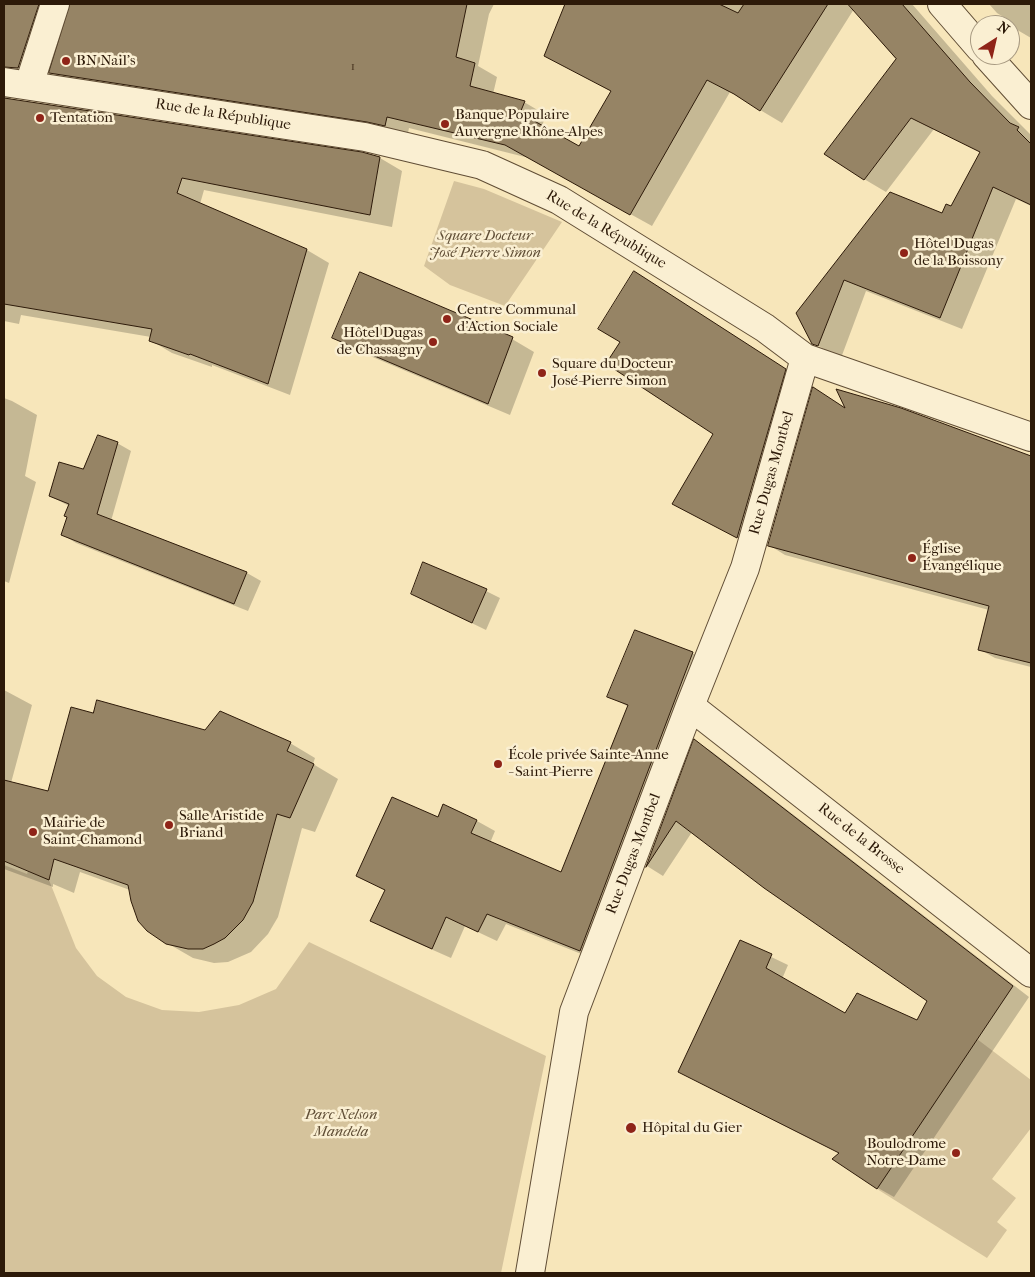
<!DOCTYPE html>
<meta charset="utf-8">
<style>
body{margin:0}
#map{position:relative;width:1035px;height:1277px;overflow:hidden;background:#f7e6ba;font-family:"IM FELL French Canon",serif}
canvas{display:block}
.frame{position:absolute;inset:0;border:5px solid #2d1a09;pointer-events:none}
.north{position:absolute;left:970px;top:15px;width:50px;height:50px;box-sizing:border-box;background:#faefd2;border:1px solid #a89a82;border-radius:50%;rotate:35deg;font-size:14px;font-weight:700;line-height:20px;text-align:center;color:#2d1a09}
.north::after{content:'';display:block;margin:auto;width:18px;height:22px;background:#8f2418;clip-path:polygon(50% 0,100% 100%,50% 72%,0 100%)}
</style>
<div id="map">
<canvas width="1035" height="1277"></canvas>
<div class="frame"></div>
<div class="north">N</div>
</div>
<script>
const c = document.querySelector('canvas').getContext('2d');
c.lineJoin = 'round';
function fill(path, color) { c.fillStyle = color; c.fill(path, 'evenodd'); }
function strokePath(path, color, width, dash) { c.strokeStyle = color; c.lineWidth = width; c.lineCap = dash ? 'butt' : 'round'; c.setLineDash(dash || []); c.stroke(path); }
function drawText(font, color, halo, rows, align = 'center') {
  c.font = font + ' "IM FELL French Canon",serif'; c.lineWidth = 5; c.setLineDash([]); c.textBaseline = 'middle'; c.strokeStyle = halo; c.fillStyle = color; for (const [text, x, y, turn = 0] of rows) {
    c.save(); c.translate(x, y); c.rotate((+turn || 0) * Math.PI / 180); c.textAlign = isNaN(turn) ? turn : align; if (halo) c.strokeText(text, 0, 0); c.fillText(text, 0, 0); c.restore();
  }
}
fill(new Path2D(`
 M454,181l30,8 78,33 -57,84 -55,-21 -26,-19z
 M4,865l23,9 1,-3 21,9 27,68 21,28 29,21 36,13 37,2 40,-7 37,-16 33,-47 237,114 -45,217h-497z
 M977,1039l54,41v48l-39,51 24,19 -19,24 10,8 -20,28 -110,-69z`), '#d5c39c');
fill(new Path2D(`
 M4,4h65l-3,1 -56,88 1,7 369,58 22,13 -10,56 -188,-37 -4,14 107,46 22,13 -39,132 -78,-30v2l-40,-14 -22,-13 1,-3 -130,-22 -2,9 -15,-3z
 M71,4h423l-5,10 -11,52 19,11 -4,17 31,8 22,13 -4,11 37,21 33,-56 -67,-36 21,-51h346l80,92 39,39v71l-15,-7 -54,130 -96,-38 -25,67 -28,-15 -15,-30 92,-119 53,20 9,-6 29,-55 -47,-24 -48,63 -22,-13 33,-120 -43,-50 -72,114 -52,-31 -78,134 -123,-68 -120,-30 -2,10 -334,-53 -22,-12z
 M989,4h42v34l-17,-10 -9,-10 -8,-5z
 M634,272l171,110 -47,166 -64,-33 21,-81 -93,-92z
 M334,337l178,2 22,13 -24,63 -154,-65z
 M4,398l8,3 25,14 -12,61 11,6 -27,101 -5,-2z
 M848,410l179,46 4,2v209l-36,-9 -16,-9 10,-39 -204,-55 -16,-10z
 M117,443l14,8 -20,70 136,52 14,8 -13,30 -172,-68 -13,-8 6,-18v-11l-19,-10z
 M424,563l62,28 14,7 -14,32 -74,-36z
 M692,653l19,10 -112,298 -93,-37 -9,17 -32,-15 -14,32 -61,-27 -18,-10 14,-30 -28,-15 80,-57 6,-13 33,15 18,10 -5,12 72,30 67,-166 -21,-11z
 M4,690l28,15 -21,78 38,10 45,-79 196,29 25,15 -2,6 25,15 -23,53 -13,-4 -24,89 -10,17 -17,18 -23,10 -14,1 -21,-5 -26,-15 -37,-53 -50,-18 -6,21 -21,-9v3l-49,-18z
 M695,741l16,10 318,246 -135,200 -16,-9 -38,-35 -100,-211 48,23 -6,14 63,36 72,6 12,-21 -237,-168 -29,44 -16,-10z`), '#0003');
const building = new Path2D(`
 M4,4h35l-21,64 -14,-1z
 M70,4h397l-11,53 19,6 -5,23 55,15 -5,12 59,33 32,-55 -67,-35 21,-52h154l19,9 6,-9h84l-68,107 -26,-17 -27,-14 -77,135 -125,-70 -118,-28 -2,9 -18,-4 -318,-49z
 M848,4h54l68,78 40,41 9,4 -2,3 14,14v61l-38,-18 -53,131 -96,-38 -26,66 -6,-2 -16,-31 94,-121 52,21 4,-9 5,2 29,-54 -69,-34 -47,62 -40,-26 72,-95z
 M4,98l358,54 18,5 -10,58 -188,-37 -5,15 130,56 -39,135 -78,-30 -1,1 -40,-14 3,-12 -148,-25z
 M634,271l152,98 -49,169 -65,-34 41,-70 -99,-65 1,-2 -8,-5 13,-20 -22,-13z
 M360,272l153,65 -25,67 -156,-66z
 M813,387l32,21 -9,-19 65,19 130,48v207l-53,-13 11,-44 -221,-60z
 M98,435l20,7 -21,72 150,58 -13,32 -173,-69 6,-18 -3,-1 5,-12 -20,-8 10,-34 24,7z
 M423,562l64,27 -15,34 -61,-29z
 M635,630l58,22 -113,299 -93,-37 -9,18 -32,-15 -14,32 -62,-28 15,-31 -29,-14 36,-79 46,20 5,-13 34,16 -6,13 90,39 67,-167 -21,-8z
 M97,700l108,30 15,-19 71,31 -4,9 27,13 -24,54 -13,-4 -24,88 -10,18 -18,18 -11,6 -11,5h-15l-22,-5 -19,-13 -9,-10 -7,-20 -3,-16 -74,-26 -5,21 -45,-19v-81l44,11 23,-84 22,6z
 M694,739l319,247 -136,203 -45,-30 7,-6 -161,-81 62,-132 32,14 -6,14 79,45 12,-20 60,27 10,-19 -163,-113 -88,-67 -30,46z`);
fill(building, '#968465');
strokePath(building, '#2d1a09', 1);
const street = new Path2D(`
 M942,4l38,44
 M986,55l45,50
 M4,82l361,55 117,28 77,35 206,128 40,30 226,79
 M29,85l26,-81
 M690,706l341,267
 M530,1273l44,-261 116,-306 55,-138 60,-210`);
strokePath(street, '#604d35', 30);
strokePath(street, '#faefd2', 28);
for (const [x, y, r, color] of [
 [66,61,5,"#8f2418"],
 [40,118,5,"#8f2418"],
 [445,124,5,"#8f2418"],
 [904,253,5,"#8f2418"],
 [447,319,5,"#8f2418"],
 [433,342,5,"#8f2418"],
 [542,373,5,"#8f2418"],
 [912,558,5,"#8f2418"],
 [498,764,5,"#8f2418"],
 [169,825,5,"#8f2418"],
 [33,832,5,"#8f2418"],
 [631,1128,6,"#8f2418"],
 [956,1153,5,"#8f2418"]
]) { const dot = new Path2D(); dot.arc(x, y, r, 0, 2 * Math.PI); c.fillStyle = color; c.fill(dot); strokePath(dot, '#faefd2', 2); }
drawText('12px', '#473420', null, [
 ["1",353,67]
]);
drawText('15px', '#2d1a09', '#faefd2', [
 ["BN Nail’s",76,61],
 ["Banque Populaire",455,115],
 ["Auvergne Rhône-Alpes",455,132],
 ["Tentation",50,118],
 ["Hôtel Dugas",914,244],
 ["de la Boissony",914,261],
 ["Centre Communal",457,310],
 ["d'Action Sociale",457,327],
 ["Hôtel Dugas",423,333,"right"],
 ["de Chassagny",423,350,"right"],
 ["Square du Docteur",552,364],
 ["José-Pierre Simon",552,381],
 ["Église",922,549],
 ["Évangélique",922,566],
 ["École privée Sainte-Anne",508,755],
 ["- Saint-Pierre",508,772],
 ["Salle Aristide",179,816],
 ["Briand",179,833],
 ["Mairie de",43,823],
 ["Saint-Chamond",43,840],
 ["Hôpital du Gier",642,1128],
 ["Boulodrome",946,1144,"right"],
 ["Notre-Dame",946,1161,"right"]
], 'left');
drawText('15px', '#2d1a09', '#faefd2', [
 ["Rue de la République",223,115,9],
 ["Rue de la République",606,230,31],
 ["Rue Dugas Montbel",772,473,-74],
 ["Rue de la Brosse",861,839,38],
 ["Rue Dugas Montbel",634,854,-69]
]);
drawText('italic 15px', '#5f4d35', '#faefd2', [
 ["Square Docteur",485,236],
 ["José Pierre Simon",485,253],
 ["Parc Nelson",341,1115],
 ["Mandela",341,1132]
]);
</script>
